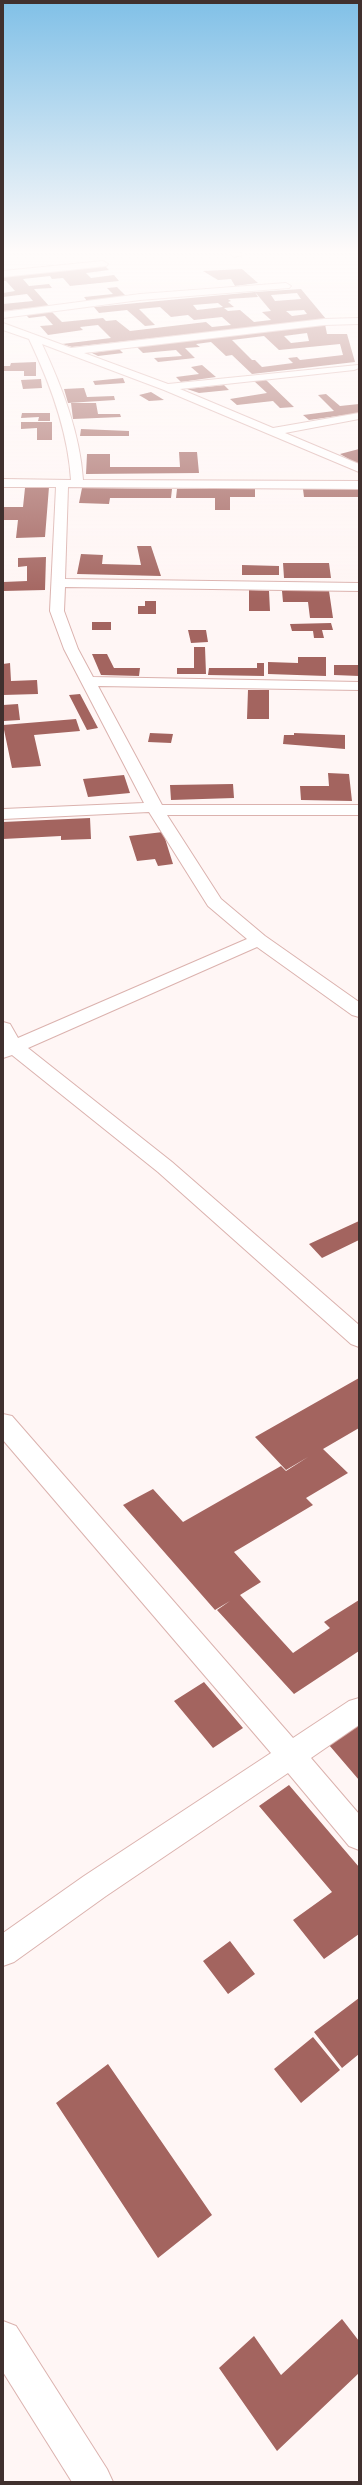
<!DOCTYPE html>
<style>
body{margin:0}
#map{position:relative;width:362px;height:2485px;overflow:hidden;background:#fff6f5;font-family:Overpass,sans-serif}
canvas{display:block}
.frame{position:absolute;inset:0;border:4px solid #40302e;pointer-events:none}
</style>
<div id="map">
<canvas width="362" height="2485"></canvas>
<div class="frame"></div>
</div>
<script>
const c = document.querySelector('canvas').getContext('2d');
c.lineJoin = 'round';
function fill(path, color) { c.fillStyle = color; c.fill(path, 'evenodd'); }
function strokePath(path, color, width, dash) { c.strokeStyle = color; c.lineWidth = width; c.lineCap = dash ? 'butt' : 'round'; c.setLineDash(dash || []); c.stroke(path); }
fill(new Path2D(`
 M105,266l4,4 -23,3 5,5 23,-3 5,6 -49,5 -7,-8 -11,1 -2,-3 -27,3 6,7 20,-2 3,4 -18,1 15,17 -46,5v-7l30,-3 -6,-7 -24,3v-4l12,-2 -9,-10h-3v-5z
 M242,269l16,14 -23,3 -4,-7 -13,1 -15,-9z
 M117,287l10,10 -40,4 -3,-4 29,-3 -6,-6z
 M301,289l25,30 -254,28 -10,-3 49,-6 -13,-13 -18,2 3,3 -35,5 -8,-9 13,-1 -8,-9 -16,2 -3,-3 26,-3 10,10 41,-4 3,3 10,-1 14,11 76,-9 6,5 19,-2 -9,-8 -28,3 -6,-5 -17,2 -11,-10 -21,2 16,16 -10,1 -18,-16 -28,3 -5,-6 161,-15 3,5 -30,2 3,2 -3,1 6,5 -10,1 4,3 12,-1 14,12 17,-2 -9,-8 9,-1 -16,-19zM297,293l4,6 -26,2 -4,-6zM218,303l5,4 -26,3 -4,-5zM304,310l3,4 -15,2 -6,-5z
 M325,324l2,10h20l8,28 -103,12 -20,-19 -6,1 -15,-14 -15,2 4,3 -15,1 10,10 -37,4 -4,-4 28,-2 -6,-6 -33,3 -7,-7zM307,333l2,8 -18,2 -7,-7zM264,336l15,14 61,-6 3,11 -43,5 -3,-3 -9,1 5,5 -31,4 -7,-7h-3l-20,-20z
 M119,349l4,4 -25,3 -6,-3z
 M36,362v14h-12v-5h-21v-5h7l1,-3z
 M202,365l14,12 -35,5 -5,-5 23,-3 -8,-7z
 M123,378l2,5 -30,2 -2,-4z
 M41,379l1,9 -19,1 -2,-9z
 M266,380l28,27 -14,1 -7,-7 -36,4 -7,-6 37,-6 -13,-12z
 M224,385l5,5 -30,3 -12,-4z
 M84,388l3,9 27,-1 1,4 -47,3 -4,-14z
 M151,392l13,8 -15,1 -10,-6z
 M326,394l14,12 19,-2v9l-50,7 -6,-5 31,-4 -16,-16z
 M71,403h25l2,11h22l1,3 -48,2z
 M22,413h28v8h-12l1,-4 -18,1z
 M21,422h31v18h-15v-12l-16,1z
 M81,429l48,2v5h-49z
 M359,449v16l-19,-11z
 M179,452h18l2,21 -113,1 1,-20h23v13h70z
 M49,487l-4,50 -29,1 2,-18h-15v-13h20l2,-19z
 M82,488l90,1 -1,9h-61l-1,6 -30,-1z
 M177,489h78v8h-25v13h-15v-12h-39z
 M303,489h56v8h-55z
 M137,546h14l10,30 -84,-2 4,-20 22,1 -1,9 39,1z
 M46,557l-1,33 -42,1v-9l24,-1v-15l-9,1v-9z
 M283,563h46l2,15h-47z
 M242,565l37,1v9h-37z
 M249,590l20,1 1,20h-21z
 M282,591h47l4,27h-23l-2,-16h-25z
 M145,601h11v13h-18v-8h7z
 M92,622h19v8h-19z
 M331,623l2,7h-11l2,8h-10l-1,-7h-21l-2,-7z
 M188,630h18l2,12 -17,1z
 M194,647h11l1,27h-29v-6h17z
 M92,654h15l7,14h26l-1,8 -38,-1z
 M298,657h28v19l-58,-2v-12l30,1z
 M10,663l1,18 26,-1 1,14 -35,1v-31z
 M257,663h7v13l-56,-1 1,-7h48z
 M334,665h25v11l-25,-1z
 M248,690h21v29h-22z
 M80,694l18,34 -11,2 -18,-35z
 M18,704l2,16 -16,1 -1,-16z
 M76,719l4,12 -46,4 7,31 -29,2 -9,-43z
 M150,733l23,1 -2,9 -23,-1z
 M294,733l51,2v14l-62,-5 1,-9h10z
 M328,773l21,1 3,27 -51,-1 -1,-14h29z
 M124,775l6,18 -42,4 -5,-18z
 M233,784l1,14 -63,2 -1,-15z
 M90,818l1,21 -30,1v-4l-58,3v-17z
 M163,832l10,32 -15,2 -3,-7 -18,2 -8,-25z
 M359,1221v19l-37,18 -13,-14z
 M359,1378v50l-36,21 25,24 -42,25 7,7 -79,47 27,30 -21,13 53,58 37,-25 -6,-6 35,-22v51l-65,43 -77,-84 13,-9 -15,9 -92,-105 30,-16 30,33 98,-56 5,5 22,-14 -22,13 -31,-33z
 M204,1682l39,46 -30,20 -39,-47z
 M359,1725v55l-30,-35z
 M289,1785l70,82v67l-35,25 -31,-39 39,-28 -73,-86z
 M230,1941l25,33 -27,20 -25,-33z
 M359,1998v56l-17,14 -28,-36z
 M313,2037l27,33 -39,33 -27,-34z
 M108,2064l104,151 -54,43 -102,-155z
 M342,2319l17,22v32l-82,78 -58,-83 35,-32 27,39z`), '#a3645f');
const minor = new Path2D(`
 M229,251h10l3,4 -8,2z
 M103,261l5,3 -2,2 -103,11v-6z
 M286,283l5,3 -2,2 -149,12 -137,18v-6l137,-18z
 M359,318v6l-35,1 -240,28 84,31 190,-19 1,3 -5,2 -174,19 93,39 86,-15v6l-74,14 74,31v8l-195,-82 -122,-46c20,43 38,89 41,136l276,1v8l-291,-2 -3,92 294,4v8l-294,-4 -1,24 14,38 15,28 266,5v8l-261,-4 64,119h197v10h-192l54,84 44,37 94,66v15l-7,-2 -95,-68 -229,101 144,114 187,163v22l-8,-3 -193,-172 -146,-117 -9,3v-36l7,2 8,14 229,-99 -39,-33 -59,-94 -146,7v-10l141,-6 -80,-154 -14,-38 6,-124h-53v-8l68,1c-3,-49 -21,-97 -42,-141l-26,-9v-7l68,25 253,-29z
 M3,1414l9,2 281,322 56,-37 10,-3v27l-48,33 48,56v36l-10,-4 -61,-73 -182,123 -92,66 -11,4v-33l81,-57 187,-123 -268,-313z`);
const secondary = new Path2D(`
 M3,2321l13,5 91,143 6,13h-41l-69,-110z`);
strokePath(minor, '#dbb2ae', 2);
strokePath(secondary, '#dbb2ae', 2);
fill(minor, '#fff');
fill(secondary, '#fff');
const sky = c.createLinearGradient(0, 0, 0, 599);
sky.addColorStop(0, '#80c0e7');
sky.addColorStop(0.42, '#fffbfa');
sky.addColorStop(1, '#fffbfa00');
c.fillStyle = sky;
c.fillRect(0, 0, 362, 599);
</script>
